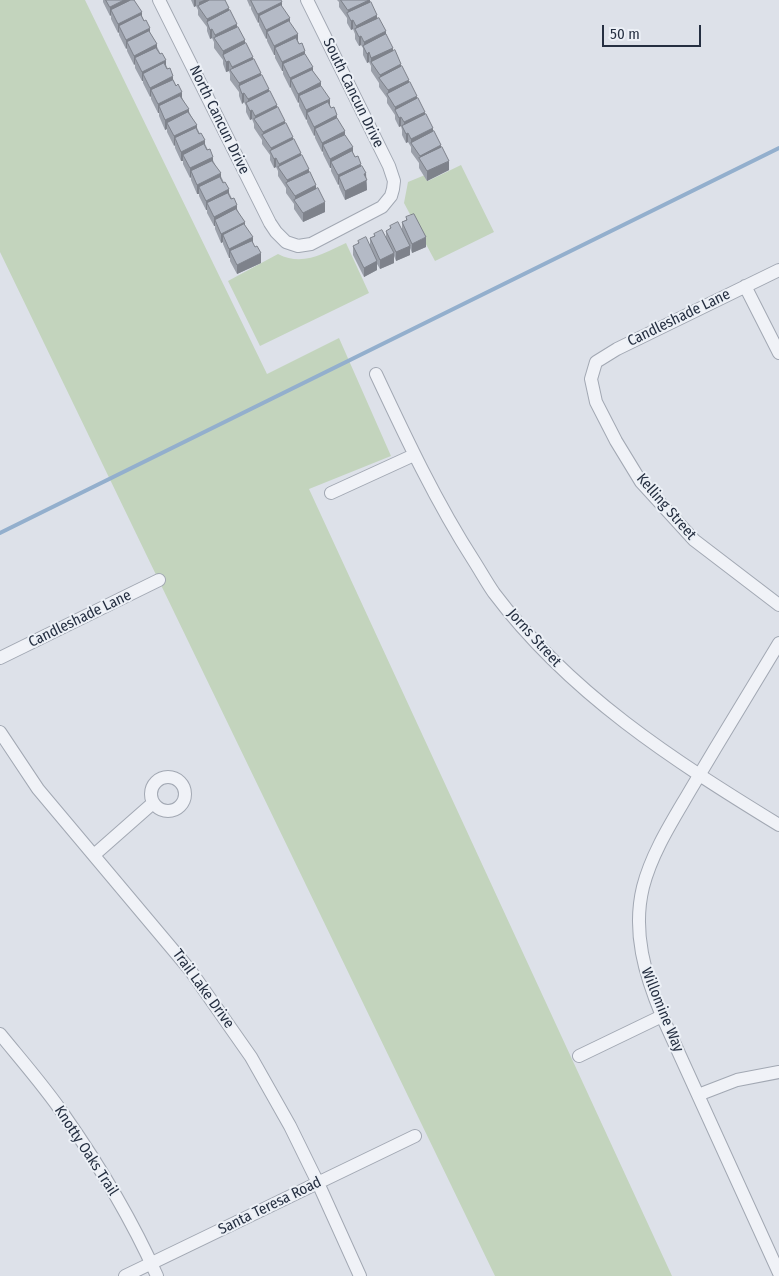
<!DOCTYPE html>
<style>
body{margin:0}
#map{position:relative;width:779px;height:1276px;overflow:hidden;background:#dde1e9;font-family:"Fira Sans Condensed",sans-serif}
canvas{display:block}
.scale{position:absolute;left:602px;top:25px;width:99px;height:22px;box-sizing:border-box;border:2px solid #252f41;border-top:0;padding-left:6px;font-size:15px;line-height:18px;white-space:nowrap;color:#252f41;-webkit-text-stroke:4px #ecf0f6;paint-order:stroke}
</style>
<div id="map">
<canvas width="779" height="1276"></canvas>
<div class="scale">50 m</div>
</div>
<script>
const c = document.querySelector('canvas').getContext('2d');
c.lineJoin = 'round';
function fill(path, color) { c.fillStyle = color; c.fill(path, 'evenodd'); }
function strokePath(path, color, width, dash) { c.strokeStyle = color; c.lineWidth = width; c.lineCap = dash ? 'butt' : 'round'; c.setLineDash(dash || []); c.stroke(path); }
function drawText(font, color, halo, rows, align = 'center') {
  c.font = font + ' "Fira Sans Condensed",sans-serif'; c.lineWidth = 4; c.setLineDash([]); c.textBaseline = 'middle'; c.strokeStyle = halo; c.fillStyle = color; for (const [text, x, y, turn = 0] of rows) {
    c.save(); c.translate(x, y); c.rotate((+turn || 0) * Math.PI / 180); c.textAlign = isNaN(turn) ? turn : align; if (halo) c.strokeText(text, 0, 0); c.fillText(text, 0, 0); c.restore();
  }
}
fill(new Path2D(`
 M0,0h85l182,374 72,-36 52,118 -82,33 363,787h-177l-495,-1024z
 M461,165l33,67 -59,29 -31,-58 4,-21 17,-7 3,6z
 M346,243l23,50 -109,53 -32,-65 50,-27c25,13 46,-1 68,-11z`), '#c3d4bd');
strokePath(new Path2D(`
 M0,533l779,-385`), '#93afcd', 4);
const street = new Path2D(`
 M159,0l111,223 6,9 10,10 12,4 13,-2 71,-37 9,-11 2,-7 1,-8 -5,-15 -82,-166
 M779,270l-162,79 -21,13 -5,17 5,23 20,39 25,41 53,58 85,65
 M745,286l34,67
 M376,374c30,64 60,128 98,187 7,11 13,22 20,32 76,101 179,167 285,232
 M331,493l83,-38
 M779,643c-29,48 -59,97 -88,146 -18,31 -39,63 -48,98 -11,45 2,88 19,129l117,257
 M0,658l159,-78
 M0,732l38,57 152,181 61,87 39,69 28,57 42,93
 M151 794a17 17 0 1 1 34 0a17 17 0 1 1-34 0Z
 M94,855l59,-52
 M0,1034c22,27 45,53 64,81 35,50 68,105 93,161
 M579,1056l83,-40
 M698,1095l39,-15 42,-8
 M125,1276l290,-140`);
strokePath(street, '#a2a8b3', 14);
strokePath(street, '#f0f2f7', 12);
fill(new Path2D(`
 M103,0h31l111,225 16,38 -24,11 -7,-13v-3h-1l-6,-14v-2l-2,1 -6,-14v-3h-1l-7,-13v-3h-1l-7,-14v-2h-2l-6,-14v-3l-1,1 -7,-14v-3h-2l-6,-13v-3l-1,1 -7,-14v-3l-2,1 -6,-14v-3h-1l-7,-14v-3l-1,1 -7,-14v-2h-1l-7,-13v-4l-1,1 -7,-14v-3l-1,1 -7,-14v-3l-1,1 -7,-14v-4l-1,1 -7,-14z
 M191,0h34l4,11 16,33 8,15 56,113 7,17 9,23 -22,10 -9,-13v-5l-8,-11v-5l-8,-12v-5l-2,-4 -2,1 -4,-8v-5l-8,-11v-4l-8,-12v-4l-2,-5 -2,1 -4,-8v-6l-2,-4 -2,2 -3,-8v-4l-9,-12v-6l-1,-3 -3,1 -3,-8v-4l-9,-12v-6l-2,-4 -2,1 -3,-8v-4l-9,-12v-5l-2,-4 -2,1z
 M247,0h34l1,7 16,34 23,46 32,66 8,13 5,13 1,11 -22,10 -6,-13v-3l-1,1 -7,-14v-3h-1l-7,-14v-3l-1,1 -7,-14v-3l-1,1 -7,-14v-3l-1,1 -7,-14v-4l-1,1 -7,-14v-2l-1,1 -7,-14v-3h-1l-7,-13v-3h-1l-7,-14v-3l-1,1 -7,-14v-3l-1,1 -7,-14v-3l-1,1z
 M337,0h33v2l23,49 48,96 8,23 -22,11 -8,-13v-5l-8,-11v-5l-3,-5 -2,1 -4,-8v-5l-1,-4 -2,1 -4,-8v-4l-8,-12v-5l-8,-11v-4l-8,-12v-5l-2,-4 -2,1 -4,-8v-7l-2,-3 -2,1 -4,-7v-5l-2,-5 -2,1 -4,-7v-5l-8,-11v-5z
 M406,217l20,30 -14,6 -2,-5v7l-14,6 -2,-5v7l-14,6 -3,-5v6l-13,7 -11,-22v-9l5,-2v-3l12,4v-7l4,-2v-2l12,3v-6l4,-2v-3l12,3v-7l4,-2z`), '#9ba0aa');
fill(new Path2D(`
 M124,0h10l-23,10v5l-1,1v-9z
 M194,0h2v6l-2,1z
 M204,0h17l-22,7v-5z
 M369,0h1v9l-22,6v-5z
 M282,2v10l-23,4v6l-1,1v-9z
 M229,8v9l-22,6v-4z
 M142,12v9l-23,5v6l-1,1v-9z
 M377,15v10l-21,6v-5z
 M290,18v9l-23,5v6l-1,1v-9z
 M353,20v9l-2,1v-9z
 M237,24v9l-22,7v-5z
 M150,28v9l-23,5v6l-1,1v-9z
 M212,29v9l-2,1v-9z
 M386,31v10l-22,8v-7z
 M298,34v9l-23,5v7h-1v-9z
 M361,36v9l-2,1v-9z
 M245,40v10l-22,6v-5z
 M157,44v9l-22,5v6l-1,1v-9z
 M393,48v9l-22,6v-5z
 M305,51v9l-22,4v7h-1v-9z
 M369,52v10l-2,1v-9z
 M253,57v9l-21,6v-5z
 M166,60v10l-23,4v7h-1v-9z
 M229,61v10l-3,1v-10z
 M401,64v9l-21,6v-4z
 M313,67v9l-22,4v7l-1,1v-10z
 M261,73v9l-22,6v-5z
 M173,76v9l-22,5v6l-1,1v-9z
 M409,80v9l-21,6v-5z
 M321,82v10l-22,4v6l-1,1v-9z
 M269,89v9l-21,8v-7z
 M182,92v10l-23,4v7h-1v-9z
 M244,93v9l-2,2v-10z
 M417,96v9l-22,6v-4z
 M330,99v9l-23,5v6l-1,1v-10z
 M277,105v9l-22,6v-4z
 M189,109v9l-22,5v6l-2,1v-10z
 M252,110v9l-2,1v-9z
 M425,112v9l-21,7v-6z
 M337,115v9l-22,5v6l-1,1v-9z
 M401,117v9l-2,1v-9z
 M285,121v9l-22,6v-4z
 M197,125v9l-22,4v7l-1,1v-10z
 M433,128v9l-22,7v-5z
 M345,131v9l-22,5v6l-1,1v-9z
 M408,133v9l-2,1v-9z
 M293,137v9l-22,7v-5z
 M205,140v10l-22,5v6h-2v-9z
 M441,145v9l-21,6v-4z
 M353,147v10l-22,5v6h-1v-9z
 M301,153v10l-22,5v-4z
 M213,157v9l-22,5v6l-1,1v-10z
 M276,158v9l-2,1v-9z
 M449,161v9l-22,11v-10z
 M361,164v9l-22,4v7l-1,1v-10z
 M309,169v10l-22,6v-5z
 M221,173v10l-22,4v7h-2v-9z
 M366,173l1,17 -22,10v-9l19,-17z
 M316,185v10l-21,6v-5z
 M229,189v10l-22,4v7h-1v-9z
 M325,202v10l-22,10v-9z
 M237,205v10l-22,5v6h-1v-9z
 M245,222v9l-22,4v7l-2,1v-9z
 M253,237v9l-23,5v7h-1v-9z
 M426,237v10l-14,6v-9z
 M410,246v9l-14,6v-9z
 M261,253v10l-24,11v-9z
 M394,253v10l-14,6v-9z
 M377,261v9l-13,7v-9z`), '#7e828b');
const building = new Path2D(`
 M106,0h18l-14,7z
 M131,0h3l8,12 -24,12 -7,-14z
 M210,0h15l4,8 -22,11 -9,-13z
 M251,0h30l1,2 -24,12z
 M341,0h28l-21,10z
 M371,2l6,13 -21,11 -3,-6 -2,1 -4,-8z
 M281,5l9,13 -24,12 -7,-14z
 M230,10l7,14 -22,11 -3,-6 -2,1 -3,-8z
 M141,15l3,6 2,-1 4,8 -24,12 -7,-14z
 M379,18l7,13 -22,11 -3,-6 -2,1 -4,-8z
 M289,21l9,13 -24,12 -7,-14z
 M238,27l7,13 -22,11 -9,-13z
 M149,31l8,13 -23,12 -7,-14z
 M386,34l7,14 -22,10 -2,-6 -2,2 -4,-8z
 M296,38l3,6 3,-1 3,8 -23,11 -7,-14z
 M246,43l7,14 -21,10 -3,-6 -3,1 -3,-7z
 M156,48l4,6 2,-1 4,7 -24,12 -7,-14z
 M395,50l6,14 -21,11 -9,-13z
 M305,54l8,13 -23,11 -7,-14z
 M254,59l7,14 -22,10 -9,-13z
 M164,63l3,6 3,-1 3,8 -23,12 -7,-14z
 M402,66l7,14 -21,10 -9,-12z
 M312,70l9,12 -23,12 -7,-14z
 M262,75l7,14 -21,10 -4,-6 -2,1 -3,-8z
 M173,80l3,6 2,-2 4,8 -24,12 -7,-14z
 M410,82l7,14 -22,11 -8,-13z
 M321,86l9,13 -24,11 -7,-14z
 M270,91l7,14 -22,11 -3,-6 -2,1 -4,-8z
 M180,96l9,13 -24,11 -6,-14z
 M418,98l7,14 -21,10 -3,-5 -2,1 -4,-8z
 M328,102l3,6 3,-1 3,8 -23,12 -7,-14z
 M278,107l7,14 -22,11 -9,-13z
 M188,112l9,13 -23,11 -7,-13z
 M426,114l7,14 -22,11 -3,-6 -2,1 -4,-8z
 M337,118l8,13 -23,12 -7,-14z
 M286,123l7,14 -22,11 -9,-13z
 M196,128l3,6 2,-1 4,7 -24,12 -6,-14z
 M434,131l7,14 -21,11 -9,-13z
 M345,135l8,12 -23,12 -7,-14z
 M294,139l7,14 -22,11 -3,-6 -2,1 -4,-8z
 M204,144l3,6 3,-1 3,8 -23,11 -7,-13z
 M442,147l7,14 -22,10 -8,-13z
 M352,151l3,6 3,-1 3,8 -23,11 -7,-13z
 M302,155l7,14 -22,11 -9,-13z
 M212,161l9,12 -24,12 -6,-14z
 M362,166l4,7 -2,1 3,6 -22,11 -6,-14z
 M310,172l6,13 -21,11 -9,-13z
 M220,177l3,6 2,-1 4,7 -23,12 -7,-14z
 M318,188l7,14 -22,11 -9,-13z
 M228,193l3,6 3,-1 3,7 -23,12 -7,-14z
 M236,209l9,13 -24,12 -6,-14z
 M414,214l12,23 -14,7 -10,-22 5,-2 -1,-3z
 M398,222l12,24 -14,6 -10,-21 5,-3 -1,-2z
 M244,224l9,13 -24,12 -6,-14z
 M382,230l12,23 -14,7 -10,-22 5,-2 -1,-2z
 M366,237l11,24 -13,7 -11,-22 6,-3 -1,-2z
 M252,241l3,6 2,-1 4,7 -24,12 -7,-14z`);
fill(building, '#b4bac6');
strokePath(building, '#7e828b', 1);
drawText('15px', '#252f41', '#ecf0f6', [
 ["South Cancun Drive",353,93,64],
 ["North Cancun Drive",219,120,64],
 ["Candleshade Lane",679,318,-26],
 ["Kelling Street",666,507,49],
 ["Candleshade Lane",80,619,-26],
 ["Jorns Street",534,638,48],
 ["Trail Lake Drive",203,989,54],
 ["Willomine Way",662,1010,68],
 ["Knotty Oaks Trail",86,1151,57],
 ["Santa Teresa Road",270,1206,-26]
]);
</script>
